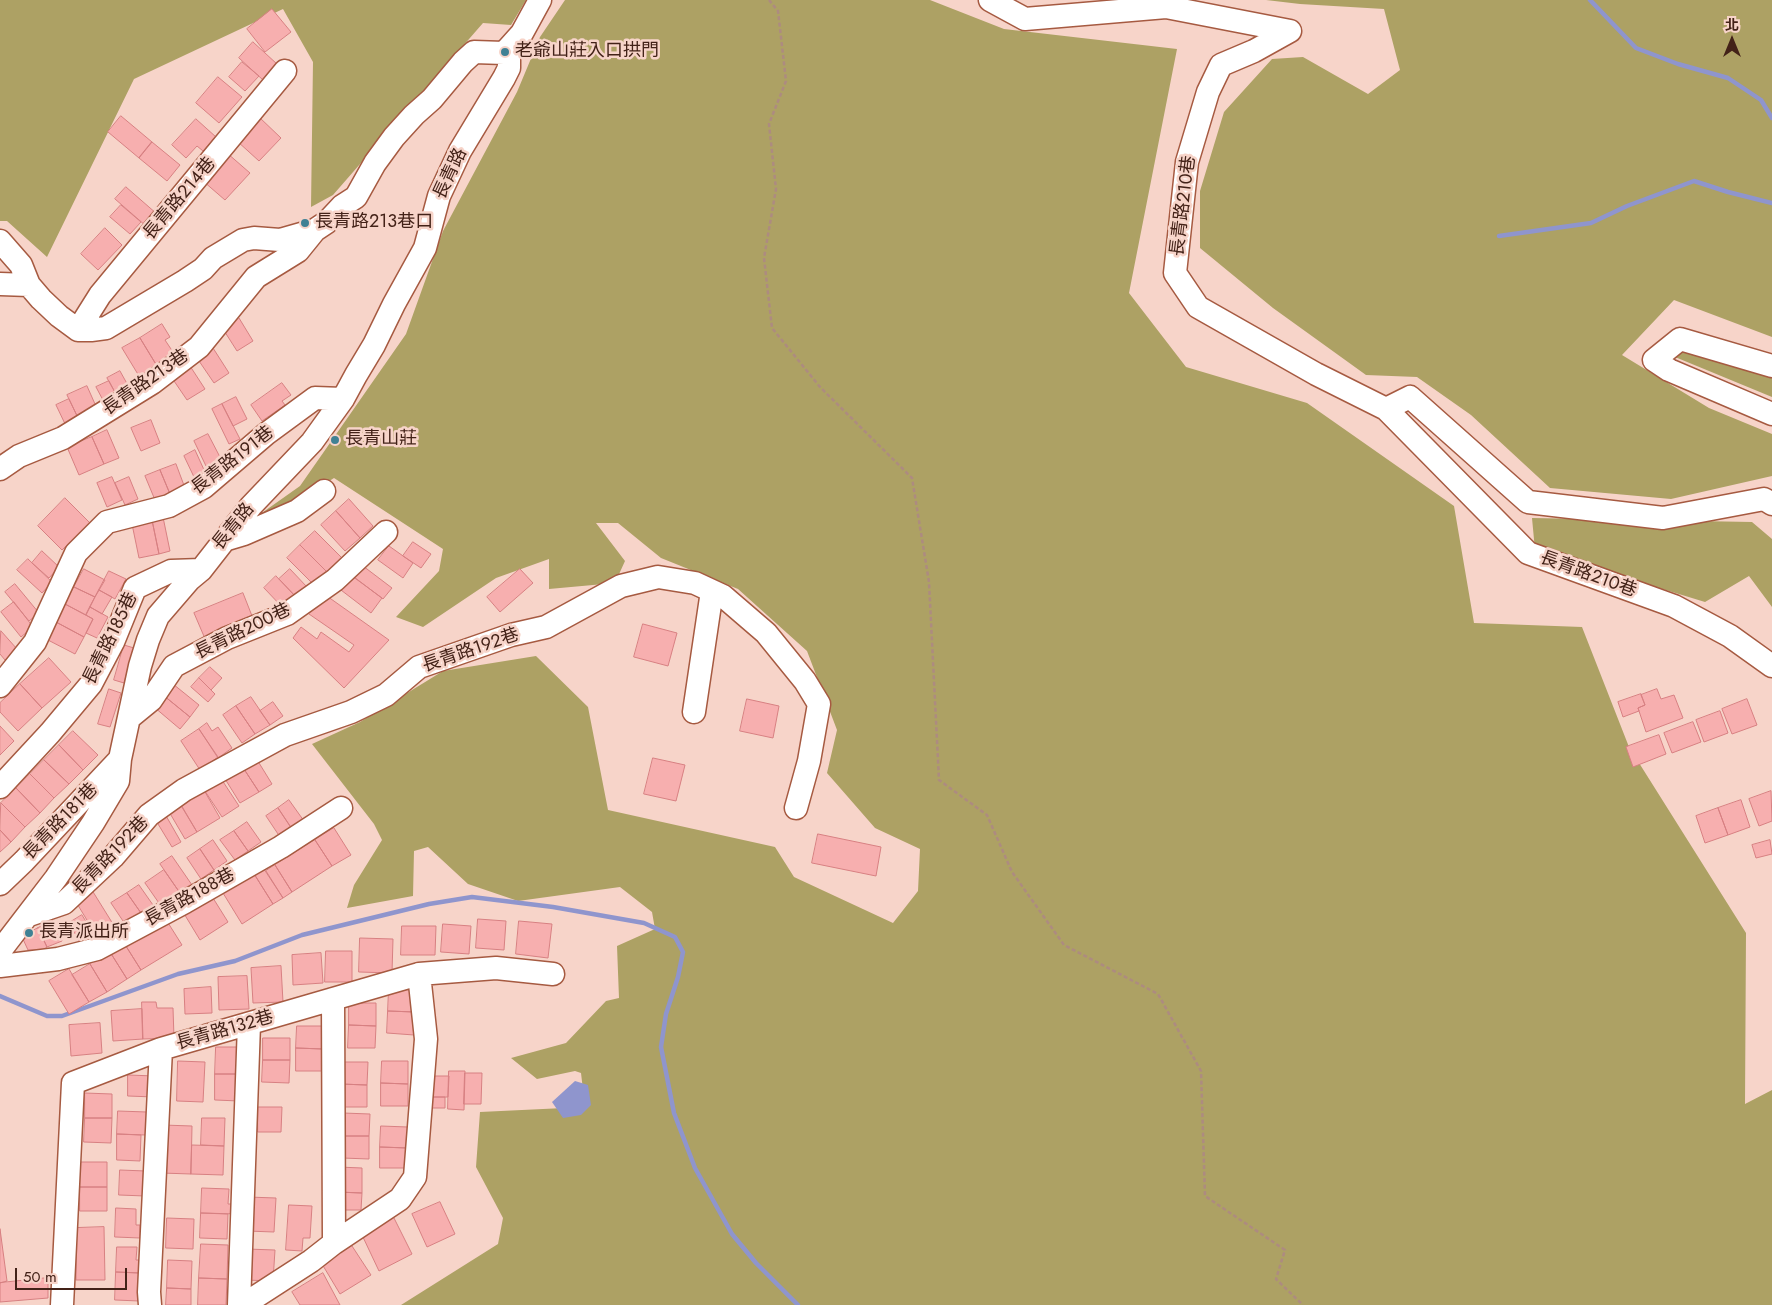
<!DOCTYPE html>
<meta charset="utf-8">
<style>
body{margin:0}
#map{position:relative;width:1772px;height:1305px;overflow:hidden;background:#f7d4c9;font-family:Jost,"Noto Sans TC",sans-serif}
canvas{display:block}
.north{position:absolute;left:1707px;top:15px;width:50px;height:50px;-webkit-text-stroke:4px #f7d4c9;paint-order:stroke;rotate:0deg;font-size:14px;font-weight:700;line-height:20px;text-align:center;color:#432218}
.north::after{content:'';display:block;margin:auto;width:18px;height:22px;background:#432218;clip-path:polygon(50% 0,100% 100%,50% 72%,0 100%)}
.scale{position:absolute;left:15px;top:1268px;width:112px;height:22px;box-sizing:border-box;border:2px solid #432218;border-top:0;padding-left:6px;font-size:15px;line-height:18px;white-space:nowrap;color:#432218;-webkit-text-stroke:4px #f7d4c9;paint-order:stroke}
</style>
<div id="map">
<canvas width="1772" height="1305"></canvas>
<div class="north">北</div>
<div class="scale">50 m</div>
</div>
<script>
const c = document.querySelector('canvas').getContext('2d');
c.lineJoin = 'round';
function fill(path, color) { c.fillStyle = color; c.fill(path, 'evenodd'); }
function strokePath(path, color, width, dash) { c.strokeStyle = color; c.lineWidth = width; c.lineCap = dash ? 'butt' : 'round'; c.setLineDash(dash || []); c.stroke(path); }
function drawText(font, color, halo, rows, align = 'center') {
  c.font = font + ' Jost,"Noto Sans TC",sans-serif'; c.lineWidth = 5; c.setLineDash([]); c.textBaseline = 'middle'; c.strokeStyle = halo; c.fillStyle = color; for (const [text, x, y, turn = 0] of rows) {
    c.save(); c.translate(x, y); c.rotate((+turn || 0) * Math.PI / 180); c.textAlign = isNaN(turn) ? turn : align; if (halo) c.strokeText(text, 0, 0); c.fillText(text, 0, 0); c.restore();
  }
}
fill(new Path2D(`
 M0,0h526l-15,25 -28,-2 -150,172 -22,12 2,-145 -30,-53 -149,70 -87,178 -40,-36h-7z
 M565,0h365l74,29 173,20 -48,244 57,74 121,36 147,103 20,117 108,4 47,120 117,186 -1,171 27,-14v215h-1371l97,-61 5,-26 -27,-51 4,-55 105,-5 -4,-34 -6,-2 -38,8 -26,-21 55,-15 40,-42 13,-3 -2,-52 38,-17 -3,-17 -32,-25 -102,14 -50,-17 -40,-37 -14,4 -1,45 -66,12 7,-23 28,-45 -8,-16 -62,-80 48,-22 83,-51 93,-15 52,51 20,103 167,37 19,30 99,46 25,-32 2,-42 -45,-21 -48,-55 10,-43 -30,-79 -69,-62 -77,-31 -43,-35h-22l29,38 -10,22 -66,6v-30l-53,19 -73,49 -27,-10 43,-46 4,-22 -109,-71 -28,18 -47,19 41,-29 106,-152 37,-103 74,-139 23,-55z
 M1266,0h506v337l-98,-37 -52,55 87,53 63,26v42l-101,23 -121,-11 -79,-73 -54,-38 -51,-2 -93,-67 -73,-60v-57l24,-79 48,-53 31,-2 65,37 32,-24 -16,-61 -84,-5z
 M1671,339l101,23v35l-97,-40z
 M1532,518l220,4 20,17v68l-23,-31 -44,26 -170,-52z`), '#ada164');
fill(new Path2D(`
 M575,1081l13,4 3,20 -10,10 -18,3 -11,-16z`), '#8f95cd');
strokePath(new Path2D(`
 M1590,0l46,48 42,16 50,14 33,22 11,18
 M1499,236l92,-13 36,-17 67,-25 34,11 44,11
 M0,996l47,20h15l116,-42 57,-13 67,-26 127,-31 43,-7 81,10 91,16 31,14 8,15 -5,25 -12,37 -5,33 13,66 21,55 37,66 24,29 42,42`), '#8f95cd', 4.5);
const building = new Path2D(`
 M272,9l19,23 -26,20 -18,-23z
 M253,42l24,22 -14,16 -24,-22z
 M242,62l17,14 -14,15 -16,-14z
 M218,77l24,20 -23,26 -23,-20z
 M121,116l31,26 -13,16 -31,-26z
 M259,117l22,21 -22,23 -22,-20z
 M196,119l20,18 -13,14 -6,-5 -11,12 -14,-13z
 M152,142l28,23 -13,16 -28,-23z
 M227,153l23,20 -25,27 -22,-19z
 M126,187l31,27 -11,12 -31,-27z
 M121,205l20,17 -11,12 -20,-17z
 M105,228l17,17 -24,25 -17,-16z
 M239,318l14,23 -16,10 -14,-22z
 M162,324l8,13 -5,3 10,15 -18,11 -17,-28z
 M140,338l17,28 -18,10 -17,-28z
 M213,348l16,25 -15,10 -17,-25z
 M190,366l15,23 -18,11 -15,-22z
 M120,371l10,18 -13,7 -10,-18z
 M109,381l8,15 -13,6 -8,-15z
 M282,383l9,12 -9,6 3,4 -23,16 -11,-16z
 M87,386l12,27 -19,9 -13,-27z
 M236,397l11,22 -14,7 -11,-22z
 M69,399l11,23 -13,6 -11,-23z
 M222,404l18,35 -11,5 -17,-35z
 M151,420l9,23 -19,8 -10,-23z
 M107,430l12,28 -15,6 -12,-27z
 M208,434l13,25 -15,7 -12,-25z
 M92,437l12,27 -25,11 -12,-28z
 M195,450l10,22 -11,5 -10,-21z
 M176,464l9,24 -15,6 -10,-24z
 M160,470l10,24 -15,6 -10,-24z
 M112,477l10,23 -15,7 -10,-24z
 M129,477l9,22 -13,6 -10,-22z
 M65,498l25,25 -28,27 -24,-24z
 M349,499l24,27 -13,12 -24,-27z
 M336,511l24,27 -15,13 -24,-26z
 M163,517l7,34 -11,3 -7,-34z
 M152,520l7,34 -20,4 -7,-34z
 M315,531l27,27 -14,15 -28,-28z
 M413,542l18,12 -10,14 -18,-12z
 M300,545l28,28 -13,13 -28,-28z
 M389,546l24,17 -10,15 -25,-18z
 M42,551l17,16 -10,11 -17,-15z
 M28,559l24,23 -10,11 -25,-23z
 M363,566l29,22 -9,11 -29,-22z
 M84,569l21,11 -10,17 -21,-10z
 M290,569l17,18 -11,10 -17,-18z
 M520,569l13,14 -33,29 -13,-15z
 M109,571l17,8 -11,20 -16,-9z
 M348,573l34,25 -11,15 -34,-26z
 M276,576l20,21 -12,12 -20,-21z
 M15,584l24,29 -10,8 -24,-29z
 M74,587l21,10 -9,18 -21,-11z
 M99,590l13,7 -10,17 -12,-7z
 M243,593l11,28 -48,20 -12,-28z
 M324,594l65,46 -45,48 -51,-50 8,-11 16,12 4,-7 28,20 5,-7 -45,-31z
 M14,602l19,25 -12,10 -20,-25z
 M65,604l28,15 -9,18 -28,-15z
 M90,607l18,10 -11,21 -11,-5 7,-14 -7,-4z
 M56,622l28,15 -9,17 -29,-15z
 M643,624l34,9 -9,33 -34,-9z
 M1,631l16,18 -12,11 -5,-6z
 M124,645l10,3 -10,35 -10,-3z
 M49,658l22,24 -29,26 -22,-24z
 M210,667l12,11 -11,12 -12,-12z
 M199,678l16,16 -7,8 -17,-15z
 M20,684l22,24 -24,23 -18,-19v-9z
 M173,684l26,21 -9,12 -27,-22z
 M109,689l12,4 -11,34 -12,-3z
 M1657,689l4,10 13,-4 9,23 -37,14 -8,-24 7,-3 -4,-10z
 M1641,694l4,11 -7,3 1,3 -16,6 -5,-15z
 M163,695l27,22 -10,12 -26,-22z
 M251,697l19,28 -15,9 -19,-28z
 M747,699l32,7 -6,32 -33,-7z
 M1747,699l10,26 -25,9 -10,-25z
 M273,702l10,14 -13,9 -10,-14z
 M236,706l19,28 -13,9 -19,-28z
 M1720,711l8,22 -24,9 -8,-22z
 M1693,722l8,20 -29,11 -8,-20z
 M207,723l5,8 6,-4 14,21 -14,10 -19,-29z
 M0,726l14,15 -14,14z
 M199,729l19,28 -18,13 -19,-29z
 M73,731l25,24 -15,15 -24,-25z
 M1659,735l7,19 -33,13 -7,-20z
 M59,745l24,25 -14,14 -25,-24z
 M256,758l16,26 -13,8 -17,-26z
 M653,758l32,7 -9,36 -32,-7z
 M44,760l25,24 -15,14 -24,-24z
 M240,763l19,29 -19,11 -18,-29z
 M30,774l24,24 -14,15 -24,-25z
 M218,774l21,32 -17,11 -21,-32z
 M201,785l19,33 -23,14 -20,-33z
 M16,788l24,25 -15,14 -24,-24z
 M1771,791l1,30 -13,5 -10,-27z
 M289,800l15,21 -12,8 -14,-21z
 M1741,800l9,27 -22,8 -10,-27z
 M1,803l24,24 -14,15 -11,-12z
 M180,803l17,29 -12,7 -17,-29z
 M278,808l14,21 -12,8 -14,-21z
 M1718,808l10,27 -23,8 -9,-27z
 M165,814l16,28 -9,5 -17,-28z
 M247,822l14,20 -13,9 -14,-20z
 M334,828l17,27 -19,11 -17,-26z
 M0,830l11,12 -11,10z
 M234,831l14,20 -13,9 -15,-20z
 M818,834l63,13 -5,29 -64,-13z
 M213,840l14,21 -13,9 -14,-21z
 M315,840l17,26 -40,26 -17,-27z
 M1770,840l2,14 -16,4 -4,-13z
 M200,849l14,21 -13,9 -14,-21z
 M172,856l20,29 -12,8 -20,-29z
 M260,863l23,35 -10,6 -22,-35z
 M275,865l17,27 -9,6 -17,-27z
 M251,869l22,35 -31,20 -19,-31z
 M164,870l16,23 -19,13 -16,-23z
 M139,885l14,20 -12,8 -14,-20z
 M90,887l23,37 -17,11 -23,-38z
 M208,890l20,32 -28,18 -20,-33z
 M127,893l14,20 -16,11 -14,-21z
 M82,915l14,23 -14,8 -13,-23z
 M165,918l17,27 -41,25 -17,-27z
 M478,919l28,2 -2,29 -28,-2z
 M53,921l9,20 -15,6 -9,-19z
 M519,921l33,3 -4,34 -32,-4z
 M443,924l28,2 -2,28 -28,-2z
 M402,926h34l-1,29h-34z
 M38,928l9,19 -4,3h-15l-6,-13z
 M360,938l33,1 -1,34 -33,-1z
 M124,943l17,27 -14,9 -17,-27z
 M326,951h26v31h-27z
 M110,952l17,27 -20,13 -17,-28z
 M321,953l2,30 -30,2 -1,-30z
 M90,964l17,28 -18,10 -17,-27z
 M281,966l2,36 -30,1 -2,-35z
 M69,969l20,33 -20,12 -20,-33z
 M247,976l2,33 -30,1 -1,-33z
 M211,987l1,26 -27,1 -1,-25z
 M389,989l27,1 -1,22 -27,-1z
 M142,1002h14l1,6h16l1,30 -31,1z
 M349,1003h27v23l-27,-1z
 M142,1009l1,30 -30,2 -2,-30z
 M388,1011l27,1 -1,23 -27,-2z
 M100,1023l2,30 -31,3 -2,-31z
 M349,1025l27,1 -1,22h-27z
 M297,1026h27l-1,23 -27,-1z
 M263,1038h27v22h-27z
 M216,1047h25l-1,27h-25z
 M296,1048l27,1v22h-27z
 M263,1060h27l-1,23 -27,-1z
 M178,1061l27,1 -2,40 -26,-1z
 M382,1061h26v23l-27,-1z
 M341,1062h27l-1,23 -27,-1z
 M449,1071h16l-1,39 -16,-1z
 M465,1073h17l-1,31h-17z
 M215,1074h25l-1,27 -24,-1z
 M128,1075l27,1 -1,21 -26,-1z
 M420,1076h29l-1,21h-28z
 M381,1083l27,1v22h-27z
 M340,1084l27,1v22h-27z
 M85,1093l27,1v24h-27z
 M424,1097h21v11h-22z
 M258,1107h24l-1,25h-23z
 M118,1111l29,1 -1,23 -29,-1z
 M343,1113l27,1 -1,22h-27z
 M85,1118h27l-1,25 -27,-1z
 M202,1118h23l-1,28 -23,-1z
 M163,1125l29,1 -1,48 -30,-1z
 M381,1126l27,1v21l-28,-1z
 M117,1134l24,1 -1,26 -23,-1z
 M342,1136h27v23l-27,-1z
 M192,1145l32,1 -1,29 -32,-1z
 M380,1147l28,1 -1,20h-27z
 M80,1162h27v25h-27z
 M338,1167l24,1v25l-25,-1z
 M120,1170l26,1 -1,25 -26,-1z
 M80,1187h27v24h-27z
 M202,1188l27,1 -1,15h10v10l-37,-1z
 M337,1192l25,1 -1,17h-24z
 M248,1197l28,1 -2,34 -27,-1z
 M440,1202l15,32 -28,13 -15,-33z
 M289,1205l23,1 -2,32h-7l-1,13 -16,-1z
 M116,1208l20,1v16h4v13l-25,-1z
 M201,1213l27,1 -1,25 -27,-1z
 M167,1218l27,1 -1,30 -27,-1z
 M394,1218l18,36 -33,17 -17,-36z
 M104,1227l1,53h-29v-52z
 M0,1229l7,52 -7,2z
 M201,1244l27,1 -1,34 -28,-1z
 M352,1246l19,29 -31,19 -18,-30z
 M117,1247h20l-1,13h4v13l-24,-1z
 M247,1249l28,1 -2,31 -28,-1z
 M168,1260l24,1 -1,28 -24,-1z
 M116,1272l24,1 -1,28 -24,-1z
 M323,1273l17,32h-40l-8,-13z
 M48,1278v20l-48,4v-19z
 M199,1278l28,1 -1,26h-28z
 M167,1288l24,1v16h-25z`);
fill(building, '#f7afaf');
strokePath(building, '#d78082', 1);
const minor = new Path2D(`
 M990,0l35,19 141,-12 124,24 -36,20 -33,14 -13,27 -21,70 -12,111 23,34 118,67 70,35 24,-12 118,105 135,16 101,-19 8,5
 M504,53l18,-20 18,-33
 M0,241l21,24 8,20 12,14 18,17 19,14h13l15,-2 79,-47 18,-12 10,-11 30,-18 11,-2 26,2 35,-10 12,-8 15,-16 14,-9 19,-34 19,-26 20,-22 18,-16 31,-37 11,-10 30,1 5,5v10l-5,10 -44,73 -21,45 -14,52 -31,56 -20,41 -18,30 -13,24 -31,43 -61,64 -50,64 -12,10 -31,36 -10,24 -8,26 -20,93 -2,22 -25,42 -37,55 -56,73
 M0,284l29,1
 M78,330l22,-35 185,-224
 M1772,366l-92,-27 -26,21 15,10 103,44
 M1386,409l142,144 146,53 56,30 42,30
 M0,469l19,-13 44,-18 89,-55 47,-36 57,-70 42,-26 17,-21
 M224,540l20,-6 53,-23 27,-20
 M0,686l35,-44 41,-89 31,-31 62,-16 35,-19 62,-53 49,-36 28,1
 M694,712l18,-121
 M129,718l22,-18 23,-34 53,-28 60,-24 48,-34 51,-48
 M0,787l50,-54 41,-49 22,-42 22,-54 36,-17 30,-1
 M0,884l24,-23 95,-101
 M29,915l35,-12 49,-46 36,-42 35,-25 101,-55 66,-23 35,-17 33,-28 92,-32 35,-8 75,-41 37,-9 37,6 28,13 43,37 39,48 14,23 -10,57 -13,47
 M0,966l58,-7 39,-10 88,-47 96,-55 60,-39
 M419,974l77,-6 57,6
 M333,999l1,244
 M62,1305l11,-222 88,-34
 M150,1305l-1,-13 12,-243 258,-75 7,65 -11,138 -15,22 -66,44 -23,18 -68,44
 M239,1305l10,-281`);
strokePath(minor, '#a65a41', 25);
strokePath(new Path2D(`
 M769,0l9,11 8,70 -17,43 7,65 -12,69 8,70 48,59 92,91 17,104 10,198 48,35 25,57 52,73 94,49 43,77 4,125 80,54 -9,29 27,26`), '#ad8b80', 2.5, [4, 2.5]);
strokePath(minor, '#fff', 22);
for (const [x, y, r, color] of [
 [505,52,5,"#408194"],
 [305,223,5,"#408194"],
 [335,440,5,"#408194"],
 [29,933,5,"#408194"]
]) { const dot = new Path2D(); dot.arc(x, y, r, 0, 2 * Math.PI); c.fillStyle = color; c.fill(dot); strokePath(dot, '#f7d4c9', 2); }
drawText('18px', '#432218', '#f7d4c9', [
 ["老爺山莊入口拱門",515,52],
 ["長青路213巷口",315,223],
 ["長青山莊",345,440],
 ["長青派出所",39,933]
], 'left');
drawText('18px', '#432218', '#f7d4c9', [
 ["長青路",451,174,-65],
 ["長青路214巷",180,199,-50],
 ["長青路210巷",1184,206,-83],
 ["長青路213巷",146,383,-35],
 ["長青路191巷",233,461,-38],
 ["長青路",234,527,-51],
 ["長青路210巷",1588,575,20],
 ["長青路200巷",243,632,-26],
 ["長青路185巷",111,639,-64],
 ["長青路192巷",471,651,-19],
 ["長青路181巷",61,822,-46],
 ["長青路192巷",111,856,-46],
 ["長青路188巷",190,898,-29],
 ["長青路132巷",225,1031,-16]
]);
</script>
